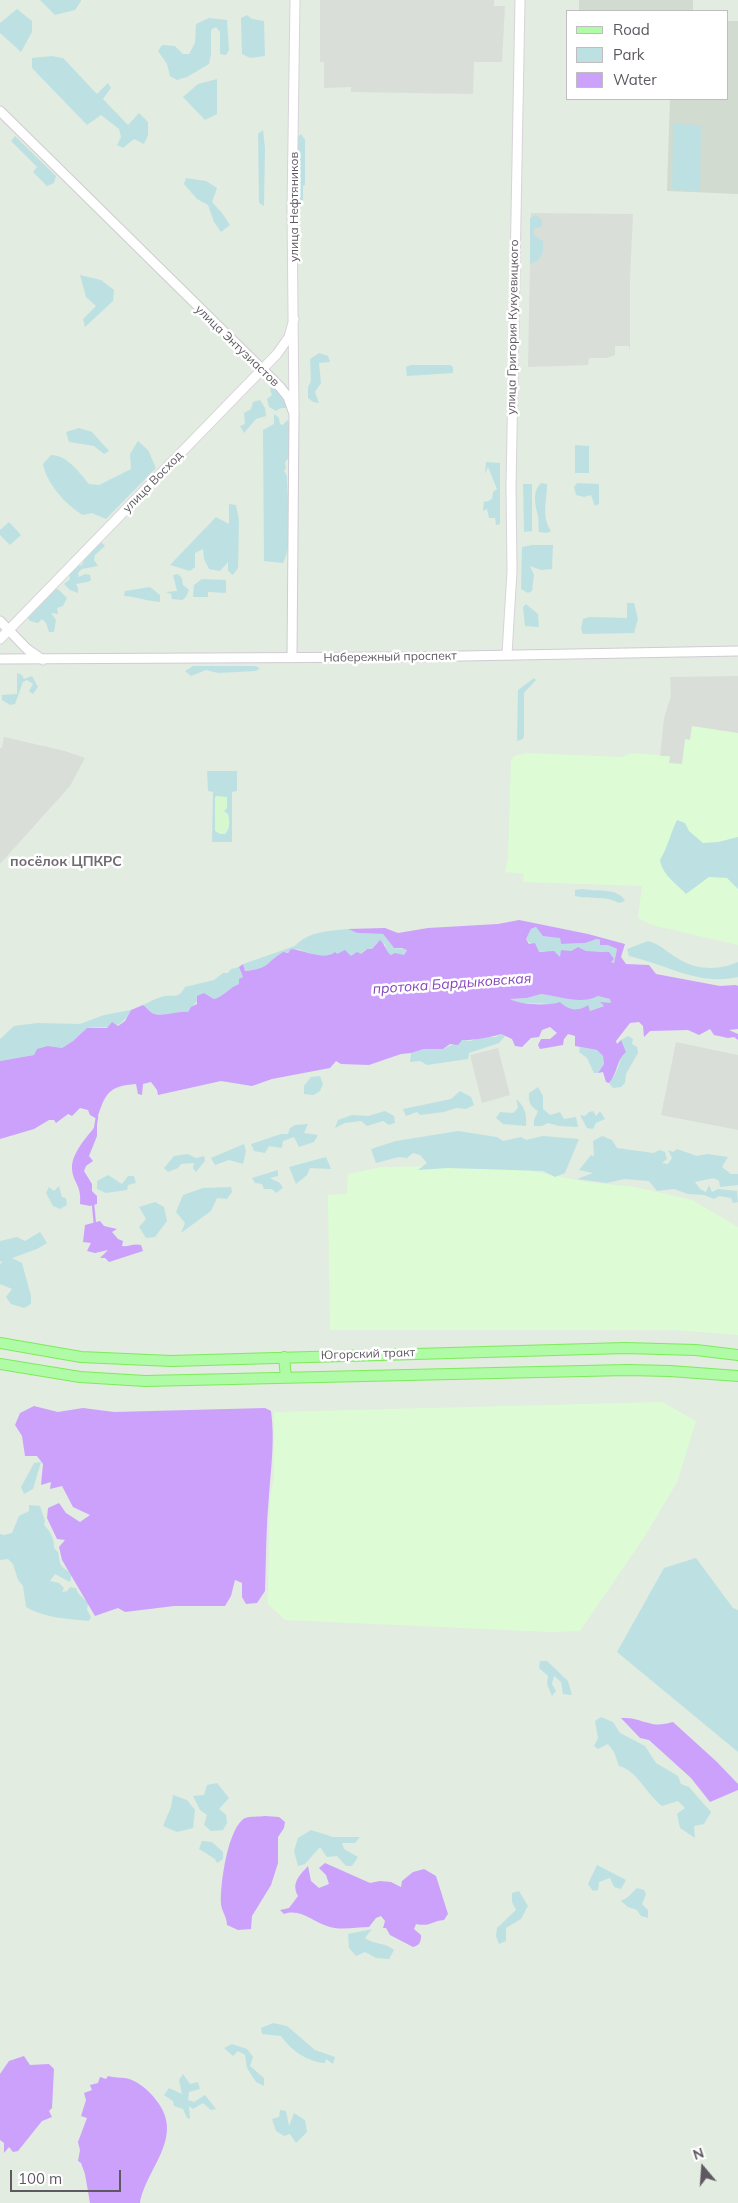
<!DOCTYPE html>
<meta charset="utf-8">
<style>
body{margin:0}
#map{position:relative;width:738px;height:2203px;overflow:hidden;background:#e2ece0;font-family:Mulish,sans-serif}
canvas{display:block}
.legend{position:absolute;left:566px;top:10px;width:162px;height:90px;box-sizing:border-box;background:#fff;border:1px solid #bfbdc0;margin:0;padding:6px 9px;list-style:none;font-size:15px;color:#5e5961}
.legend li{display:flex;align-items:center;gap:10px;height:25px}
.legend b{width:25px;border:1px solid #bfbdc0}
.north{position:absolute;left:678px;top:2143px;width:50px;height:50px;-webkit-text-stroke:4px #fff;paint-order:stroke;rotate:342deg;font-size:14px;font-weight:700;line-height:20px;text-align:center;color:#5e5961}
.north::after{content:'';display:block;margin:auto;width:18px;height:22px;background:#5e5961;clip-path:polygon(50% 0,100% 100%,50% 72%,0 100%)}
.scale{position:absolute;left:10px;top:2170px;width:111px;height:22px;box-sizing:border-box;border:2px solid #5e5961;border-top:0;padding-left:6px;font-size:15px;line-height:18px;white-space:nowrap;color:#5e5961;-webkit-text-stroke:4px #fff;paint-order:stroke}
</style>
<div id="map">
<canvas width="738" height="2203"></canvas>
<ul class="legend">
<li><b style="height:6px;background:#b0fba6"></b>Road</li>
<li><b style="height:14px;background:#bde1e3"></b>Park</li>
<li><b style="height:14px;background:#cca1fb"></b>Water</li>
</ul>
<div class="north">N</div>
<div class="scale">100 m</div>
</div>
<script>
const c = document.querySelector('canvas').getContext('2d');
c.lineJoin = 'round';
function fill(path, color) { c.fillStyle = color; c.fill(path, 'evenodd'); }
function strokePath(path, color, width, dash) { c.strokeStyle = color; c.lineWidth = width; c.lineCap = dash ? 'butt' : 'round'; c.setLineDash(dash || []); c.stroke(path); }
function drawText(font, color, halo, rows, align = 'center') {
  c.font = font + ' Mulish,sans-serif'; c.lineWidth = 5; c.setLineDash([]); c.textBaseline = 'middle'; c.strokeStyle = halo; c.fillStyle = color; for (const [text, x, y, turn = 0] of rows) {
    c.save(); c.translate(x, y); c.rotate((+turn || 0) * Math.PI / 180); c.textAlign = isNaN(turn) ? turn : align; if (halo) c.strokeText(text, 0, 0); c.fillText(text, 0, 0); c.restore();
  }
}
fill(new Path2D(`
 M692,726l46,7v212l-86,-20 -14,-7 4,-32 -119,-4 1,-8 -19,-2 3,-14 3,-97 3,-5 12,-3 96,4 10,-4 38,3 12,7 3,-24z
 M458,1166l68,4 61,12 48,5 57,13 46,27v108l-65,-5h-343l-2,-135 19,-1 1,-20 33,-7z
 M662,1402l34,19 -19,61 -32,54 -65,95 -30,1 -265,-12 -17,-16 2,-106 4,-21v-65z`), '#ddfcd5');
fill(new Path2D(`
 M320,0h174v6h11l-3,56h-28l-1,32 -122,-2v-5l-27,1v-26h-4z
 M531,213l102,1 -3,64v74l-1,-6h-14v9l-8,3h-18l-1,7 -60,2z
 M738,676v57l-46,-7 -2,14 -5,-1 -3,25 -13,-1 1,-7h-10l4,-38 7,-22 -1,-19z
 M4,737l61,14 20,7 -15,28 -70,78v-116h2z
 M676,1042l62,13v75l-77,-15z
 M498,1048l12,47 -28,8 -12,-48z`), '#d9dfd8');
fill(new Path2D(`
 M579,0h114v11h-114z
 M727,21h11v173l-71,-3 3,-92h57z`), '#d1dbcf');
fill(new Path2D(`
 M40,0h41v1l-6,9 -20,5z
 M17,9l15,12v11l-11,20 -21,-19v-10z
 M247,15l5,4 12,2 1,35 -15,2 -8,-4 -1,-36z
 M209,18l18,2 2,30 -3,5 -6,-1v-22l-4,-5 -5,3v24l-2,10 -22,13 -10,3 -7,-4 -3,-12 -9,-13 4,-6 13,1 8,8h6l6,-11 1,-19z
 M52,56l11,2 34,36 11,-11 3,5 -8,11 25,26 11,-12 9,9v13l-4,9 -10,-5 -11,9 -6,-3 4,-8 -2,-8 -18,-14 -14,10 -55,-57v-10z
 M217,79v35l-12,6 -22,-23 15,-13z
 M673,124l28,1 -1,66 -28,-1z
 M263,130l2,18 -1,58 -5,-3 -1,-69z
 M301,134l4,6v45l-2,1v15l-3,2 -2,-3v-63z
 M15,136l41,40 -2,7 -7,3 -14,-14 4,-5 -26,-26z
 M186,178l20,3 11,7 -5,14 10,11 8,12 -9,7 -7,-10 -6,-17 -11,-6 -13,-15z
 M536,215l6,5v7l-8,2v6l9,6c0,14 0,18 -13,23v-46z
 M80,275l21,5 13,10 -1,11 -28,26 -2,-8 13,-13 -10,-9z
 M319,353l9,3 2,6 -11,1 2,20 -6,9 4,11 -6,-1 -5,-4v-11l3,-6 -1,-22z
 M411,365h39l3,2v6l-46,3 -1,-9z
 M272,386l14,15 2,5 -3,2h-4l-5,3 -7,-4 -2,-8 5,-4 -2,-6z
 M260,400l5,8 1,8 -10,3 -12,14 -4,-7 5,-2 -1,-11 7,-4 2,-7z
 M274,414l5,4 1,6 3,1 4,-5 2,3v35l-4,4 1,7 -2,2 3,5c0,22 7,69 -4,87l-19,-2 -1,-131 11,-6z
 M79,428l13,4 17,19 -5,3 -10,-8 -25,-4 -3,-10z
 M138,441l10,9 8,18 -50,51 -14,-6 -9,2c-16,-9 -37,-32 -40,-51l8,-9c16,0 28,17 38,29l10,1 32,-16 -1,-15z
 M575,445l14,1v27h-14z
 M486,462l14,1v61l-4,1 -1,-7h-6l-2,-9 -4,2 1,-10 2,1 6,-3 1,-7 4,-3 -9,-22 -3,7z
 M541,483l6,1c0,17 -6,32 4,47l-4,2 -8,-1c-1,-5 0,-11 -1,-16 -3,-12 -6,-24 3,-33z
 M577,483l22,1v20l-4,2 -4,-11 -7,2 -8,-2 -2,-8z
 M523,484h9v47l-8,1z
 M229,504l7,1 3,15 -1,48 -5,7 -5,-4v-9l-8,9 -11,-2 -5,-10 -1,-10 -8,4v14l-5,4 -20,-6 46,-48 13,7z
 M9,522l12,13 -11,10 -10,-10v-5z
 M100,541l5,5 -10,9 -1,5 4,6 -16,3 -4,4 1,4 6,-3 5,1 1,5 -3,2 -12,2 2,4v5l-8,-3 -6,-6 6,-5 -1,-5 8,-8 5,-1 2,-5z
 M532,545h21l-1,24 -11,1 -11,-4 4,9 -2,16 -4,2 -7,-4 1,-42z
 M178,574l4,4 1,7 6,5 -3,7 -4,3 -10,-1 -1,-5 -5,-2 11,-1 -4,-16z
 M202,579l24,1v13l-18,-1v5h-15l1,-12z
 M150,587l10,8v7c-13,-1 -23,-5 -36,-6l1,-5z
 M55,588l4,2 8,8 -4,8 -6,2 1,6 -7,-1 5,7 -2,12h-5l-3,-9 -4,-4 -4,4 -8,-2 -3,-4z
 M627,603h7l4,16 -4,14 -51,1 -2,-5 2,-10 6,-2 38,1z
 M526,604l12,10 1,13 -14,-1 -2,-19z
 M193,666h62l5,2 -4,3 -38,2 -12,-3 -15,6 -6,-5z
 M17,673l5,2 2,4 8,-3 6,11 -5,7 -4,-3 4,-7 -6,-4 -4,2 -8,22 -5,1 -8,-5v-5l15,-1z
 M534,678l2,2 -12,13v42l-1,4 -6,2 1,-51z
 M207,771h30v20l-5,1v50h-20l1,-50 -5,-1z
 M677,820l8,3 4,8 14,12 15,-1 20,-5v52l-11,-11 -18,-1 -23,17c-11,-12 -23,-18 -26,-34 8,-13 10,-26 17,-40z
 M583,889c13,3 35,-2 42,12l-6,2c-14,-8 -29,-3 -44,-7v-6z
 M537,927l23,11 1,6 24,-1 12,-4 20,10 -3,14 -4,-1 -7,-11h-17l-8,-4 -18,10 -16,-6 -5,1 -13,-13 5,-10z
 M348,929l9,4 26,1 11,14 13,1 -3,6h-13l-5,-3 -1,-8 -7,-2 -6,7h-6l-5,5 -10,2 -37,-1 -16,-6 -19,6 -14,13 -20,3 -2,-7 52,-18c14,-15 34,-15 53,-17z
 M648,941c14,4 21,13 34,20 17,9 39,9 56,1v15c-40,9 -70,-12 -109,-21l-2,-7z
 M239,967l4,10 -4,7c-9,3 -16,13 -25,15l-10,-6 -16,19c-10,-2 -28,6 -36,1 -3,-2 -6,-6 -9,-8 7,-3 15,-8 22,-9 11,-1 14,2 20,-9l29,-7 9,-7h5l3,-4z
 M541,994l42,6 15,-4 12,3 1,4h-10l3,3 -14,5c-7,-4 -11,-1 -19,-2 -5,-1 -10,-3 -15,-4 -14,-3 -35,1 -47,-6l18,-1z
 M131,1010c-12,22 -21,16 -44,18l-14,13 -11,7 -14,-2 -14,9 -34,6v-22l14,-13 23,-3 43,1 24,-9z
 M501,1034l4,2 -6,7 -30,10 -1,6 -41,6 -7,-4 -10,1 1,-9 13,-4h19l19,-9 9,1 9,-4h16z
 M628,1036l5,3 -1,5 5,3 1,6 -12,21 -1,9 -4,4 -8,1 -4,-5c10,-11 14,-29 12,-43z
 M580,1047l17,3 6,6 1,8 -6,9h-4l-7,-15 -8,-6z
 M320,1076l3,8 -3,7 -6,4 -10,-1v-8l7,-9z
 M538,1087l5,9v13l7,6 10,-3 4,7 12,-2 2,10 -19,-1 -11,-3 -6,3h-8v-6l4,-9c-7,-4 -10,-9 -9,-18z
 M460,1091l11,6 3,8 -8,4 -10,-1 -12,4 -24,3 -3,-3 -11,4 -3,-7 48,-10z
 M516,1099c9,7 11,16 10,27l-23,-2 -7,-6 4,-6 13,1 5,-5z
 M385,1111l9,5 1,7 -6,2 -6,-4 -16,5 -6,-5 -16,2 -10,5 3,-8 14,-5 16,1z
 M593,1111l3,5 4,-5 5,8 -9,4 -3,6 -6,-1 -7,-13 5,1 4,-4z
 M308,1124l-4,9 14,2 -4,7 -15,5 -5,-10 -11,4 -1,7 -13,-2 -4,7 -11,-2 -3,-7 30,-10h7l2,-6 5,-3z
 M458,1131l39,6 6,4 18,-4 5,3 17,-4 36,3 -14,34 -10,4 -12,-6 -95,-3 -30,2 9,-7 -7,-8 -7,-2 -6,5 -8,-1 -23,6 -5,-14 25,-8z
 M602,1136l10,4 5,8 36,5 7,-3 5,2 2,7 -5,4 6,1 4,-6 -4,-8 5,2 4,-3 20,7 10,-2 21,3 -6,10 9,7h7v11l-18,2 -1,-6 -5,-3 -19,4 5,7 6,3 3,-7 3,7 6,-3 19,2 1,11 -5,1 -2,-5 -12,-2 -5,3 -10,-4 -16,-1 -14,-5 -17,2 -8,-10 -25,-2 -17,4 -30,-4 16,-6 -14,-3 12,-15 3,1 -1,-15z
 M244,1144l2,7 -3,13 -14,-4 -14,5 -4,-7z
 M188,1154l8,4 8,-2 1,5 -9,11 -3,-4 1,-5 -13,1 -3,4 -10,4 -4,-4 10,-12z
 M326,1157l5,12 -21,-1 -3,7 -11,9 -7,-17z
 M278,1170v6l-8,2 10,5 3,5 -7,5 -4,-4h-8l-2,-5 -7,-1 -3,-5z
 M108,1175l14,9 6,-8h6l2,7 -8,2 -1,5 -21,3 -9,-4v-8z
 M59,1186l3,11 4,1 1,7 -7,4 -7,-3 -7,-13 3,-6 5,4z
 M231,1187l1,5 -5,7 -10,-1 -6,13 -30,22 4,-10 -9,-11 7,-17 20,-7z
 M155,1202l9,5 3,14 -12,16 -9,1 -7,-11 7,-8 -7,-12z
 M40,1232l7,11 -10,6 -25,9 10,5 9,33v8l-7,4 -13,-4 -5,-7 6,-8 -12,-5v-20l2,-2 -2,-1v-20l17,-4 8,4z
 M41,1462l-8,27 -9,5 -3,-7 13,-24z
 M29,1505l11,1 5,15 -1,4c6,5 11,16 10,23l4,4c1,3 1,9 3,13 5,7 13,6 9,17l-15,-8 -5,7 9,2 5,5 -2,4 5,-1 3,-4 6,1 2,5 10,10 -1,7 4,7 -2,4c-20,-2 -45,-3 -63,-14l-3,-21 -5,-6 -5,-16 -5,-5 -8,1v-26l4,1 8,-2 7,-17 10,-5z
 M696,1558l37,50 5,2v142l-121,-100 47,-84z
 M540,1661h7l21,20 4,14 -9,-1 -2,-12 -7,-6 -2,8 4,7 -4,5 -5,-12 1,-8 -9,-8z
 M601,1717l12,5 7,11 25,13 11,17 22,13 3,8 8,3 22,25 -7,12 -10,2 1,12 -15,-10 -3,-14 8,-6 -7,-7 -16,5c-15,-11 -25,-36 -43,-40l-5,-14 -6,-8 -10,5 -4,-3 4,-8 -3,-17z
 M217,1783l12,15 -10,11 7,6 1,8 -4,7 -12,1 -7,-6 3,-10 -7,-5 -7,-14 11,-1 3,-10z
 M173,1795l14,5 8,10 -2,18 -16,4 -14,-6 8,-19z
 M311,1830l22,7h27l-5,6h-13l2,6 14,8 -6,9h-6l-9,-10 -10,1 -7,-10 -15,17 -7,2 -4,-15 4,-13z
 M202,1841l10,1 11,10v7l-6,4 -2,-4 -16,-10z
 M597,1865l29,15 -5,9 -7,-2 -4,-9 -11,4 -1,8 -5,1 -5,-7z
 M637,1888l7,2 2,4 -4,10 6,6v8l-7,-2 -4,-6 -9,-3 -7,-6 7,-4z
 M519,1891l9,15 -7,13 -15,9v13l-7,3 -3,-8 1,-8 19,-18 -4,-8v-9z
 M372,1929l-7,9c10,7 20,4 29,12l-5,9 -13,-1 -11,-6 -9,4 -7,-8 -1,-14z
 M273,2023l14,3 28,24 20,7 -2,7 -7,-5 -1,4c-18,-1 -34,-13 -44,-27l-19,-2 -1,-6z
 M232,2044l15,5 6,8 -3,9 14,12v8l-8,-4 -9,-14 -2,-13 -7,-4 -5,5 -9,-8z
 M183,2074l7,10 8,-2 2,7 -11,3 -1,8 6,2 11,-7 11,14 -5,1 -8,-7 -10,6 -4,-3 1,13 -3,-1 -4,-9 -9,-3 -1,-5 -9,-6 5,-7 13,6 -3,-14z
 M280,2110l6,1 3,15 5,-13 11,7 2,12 -11,11 -6,-9 -6,2 -8,-5 -4,-12 7,-2z`), '#bde1e3');
fill(new Path2D(`
 M217,796l10,1v11l-3,3 4,3c2,7 2,15 -3,20h-5l-5,-3v-34z`), '#d7f8cf');
fill(new Path2D(`
 M519,920l69,14 37,10 -4,13 5,7 23,1 7,9 64,12 16,-1 2,1v43l-9,1 9,4v6l-4,-3 -6,1 -14,-3 -4,-6 -11,6 -11,-5 -38,1 -6,6 -1,-11 -4,-4 -9,1 -14,18 1,3 4,-4 5,12c-10,8 -8,21 -17,31l-3,-1 -3,-10 -5,1 6,-9 -1,-8 -6,-6 -22,-4v-10l-7,-2 -4,5 -1,6 -23,4 -2,-4 3,-6h9l7,-6 -7,-6 -8,3 -3,7 -8,1 -9,9 -7,-1 -3,-7 -11,-5c-7,3 -32,7 -39,6l-4,5 -8,-1 -7,5h-19l-13,4 -10,1 -32,11 -28,-1 -5,-3 -6,7 -58,11 -20,7 -31,-5 -63,14 -1,-5 -6,-8 -8,2 -1,11 -4,-1 -2,-10c-28,2 -31,10 -39,35l-7,-4 -2,-5 -8,-2 -8,8 -4,-2 -12,9 -2,-3h-5l-15,9 -34,10v-78l34,-6 3,-6 11,-3 14,2 11,-7 14,-13h20l5,-6 6,4 7,-5 6,-11 12,-5c3,2 6,6 9,8 8,5 26,-3 36,-1l3,-5 6,-3v-8l7,-3 10,6c9,-2 16,-12 25,-15v-5l4,-2 -4,-10 4,-3 2,7c26,-3 19,-7 38,-19l5,1 3,-4c12,1 34,12 44,3l2,2 8,-4 6,6 6,-4 4,2 6,-5h5l8,-9c6,5 5,11 11,15l4,-2 9,2 3,-5 -5,-2h-8l-11,-14 -26,-1 -9,-4 37,-1 13,5 30,-5 70,-4zM536,927l7,9 17,2 1,6 24,-1 12,-4 3,1v5h8l9,4 -3,14 -3,-1 3,-3 -5,-7 -23,-1 -8,-4 -7,4 -10,-1 -1,7 -6,-6 -15,1 -4,-9 -6,1 -3,-5 5,-10zM541,994c18,2 41,11 57,2l12,3 1,4 -11,-1 4,4 -14,5 -2,-6c-10,7 -20,5 -28,-3 -10,4 -41,3 -50,-3l17,-1z
 M97,1124v12l-8,20 4,5 -7,5 -2,5 8,13v7l5,5v8l-7,2 -10,-2c2,-19 -7,-21 -8,-35 -1,-16 16,-33 25,-45z
 M100,1221l4,5 13,3 -5,3 6,7 5,2 -1,5c7,1 12,-3 19,-1l2,6 -34,11 -4,-4h-5l8,-8 -13,3 -8,-2 4,-8 -8,-1 2,-17z
 M34,1406l24,6 25,-4 31,4 151,-4 6,3c4,29 0,56 -2,84 -3,32 -3,64 -4,96l-8,12 -11,1 -4,-7v-14l-7,-3 -4,16 -6,10h-51l-49,6 -7,-4 -23,8 -33,-56 -3,-13 6,-7 -8,-1 -10,-21 1,-10 11,-5 7,10 14,9 10,-7 -17,-8 -11,-21 -12,3 1,-7 -10,3 2,-21 -6,-8h-12l-3,-20 -7,-11 5,-12z
 M621,1718c15,0 15,2 28,5 8,3 16,1 24,-1l44,40 21,22v6l-28,12 -19,-24 -42,-38 -9,-2z
 M265,1816l14,1 6,5 -1,6 -6,9v26l-7,22 -19,31 -1,13 -13,1 -11,-5c0,-9 -6,-14 -6,-22 -1,-19 7,-76 24,-85 5,-2 14,-1 20,-2z
 M325,1863l45,20 10,-2 11,1 10,5 1,-6 11,-9 11,-3 12,7 12,38 -4,6c-13,1 -13,7 -28,4l-2,5 7,6c0,7 -1,10 -8,12l-23,-12 -4,-7h-3l2,-7 -4,-5 -5,2 -7,9c-13,0 -29,4 -42,-1 -15,-5 -27,-18 -43,-12l-4,-4 9,-2 9,-12c-7,-13 1,-20 10,-30l3,15 8,7 10,-4 -3,-9 -7,-7z
 M24,2056l6,9 19,-1 5,5 -2,39 -3,3 3,6 -10,4 -24,30 -5,1 -4,-5 -5,6v-10l-4,-3v-66l9,-13z
 M108,2076c9,3 17,0 26,5 10,5 19,14 25,23 24,35 -13,65 -19,99h-50l-5,-29 -4,-11 -3,-2 2,-11 -2,-8 9,-24 -6,-2 5,-16 -2,-7 8,-3 -2,-5 8,-2 2,-6 6,2z`), '#cca1fb');
strokePath(new Path2D(`
 M95,1129l2,-12
 M93,1204l2,21`), '#cca1fb', 2.5);
const tertiary = new Path2D(`
 M294,414l-2,-204 3,-210
 M0,639l277,-285 12,-17 5,-18
 M507,654l5,-83 -1,-84 9,-487`);
const secondary = new Path2D(`
 M0,111l280,276 8,10 6,17 -2,244
 M0,621l27,28 16,11
 M0,659l407,-2 331,-6`);
const primary = new Path2D(`
 M0,1343l81,14 90,4 454,-13 71,2 42,5
 M284,1357l2,21
 M0,1364l80,13 65,4 482,-11 43,1 68,5`);
strokePath(tertiary, '#d8d3da', 11);
strokePath(secondary, '#d1cbd4', 11);
strokePath(primary, '#7deb5a', 12);
strokePath(tertiary, '#fff', 9);
strokePath(secondary, '#fff', 9);
strokePath(primary, '#b0fba6', 10);
drawText('12px', '#5e5961', '#fff', [
 ["улица Нефтяников",294,207,-90],
 ["улица Григория Кукуевицкого",513,327,-89],
 ["улица Энтузиастов",237,346,44],
 ["улица Восход",153,482,-46],
 ["Набережный проспект",390,657,-1],
 ["Югорский тракт",368,1354,-2]
]);
drawText('bold 14px', '#6f6a73', '#fff', [
 ["посёлок ЦПКРС",66,862]
]);
drawText('italic 14px', '#8845bd', '#fff', [
 ["протока Бардыковская",452,984,-4]
]);
</script>
